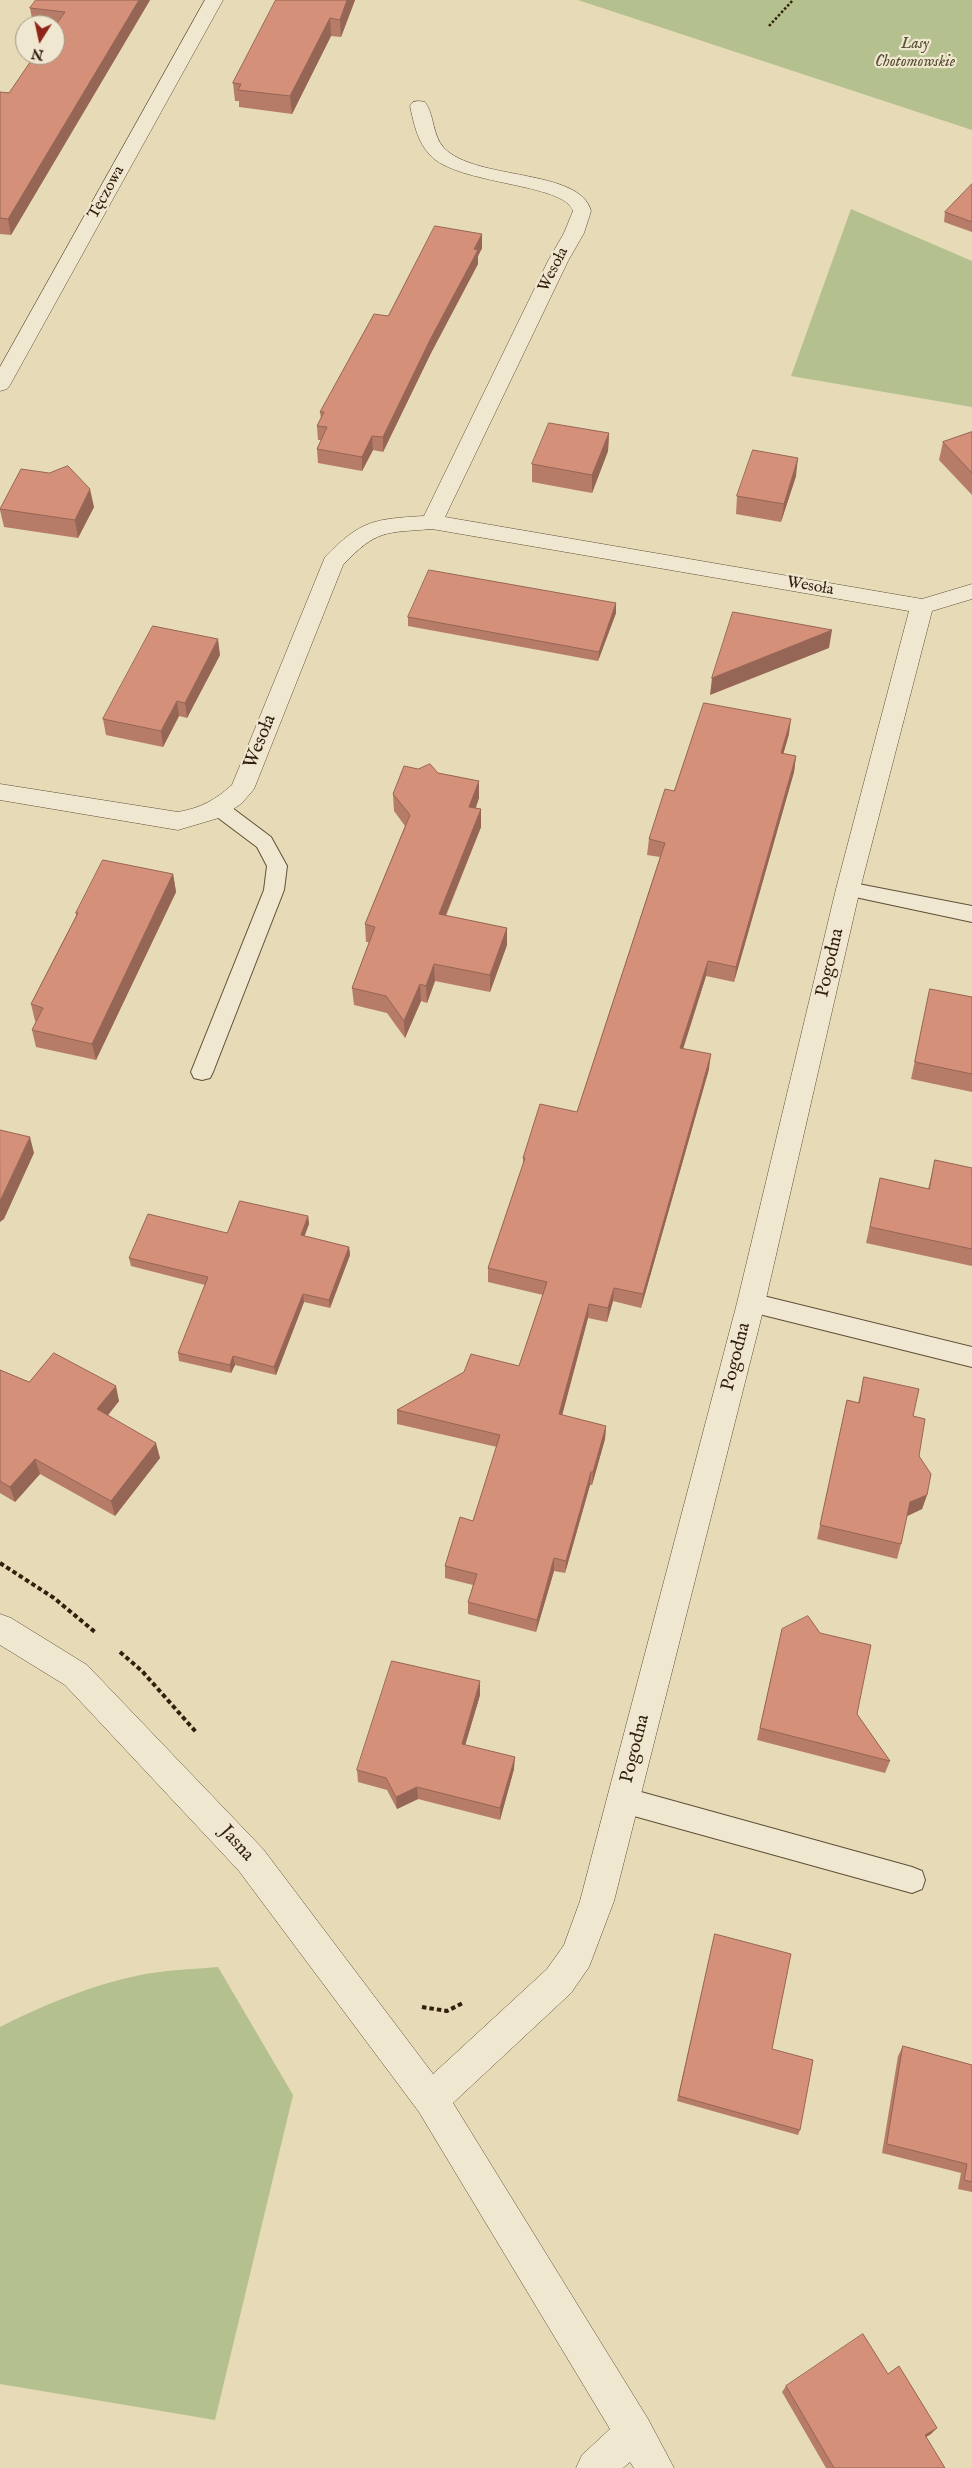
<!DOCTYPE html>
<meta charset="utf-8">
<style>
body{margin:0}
#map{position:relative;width:972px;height:2468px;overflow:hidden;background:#e7dab6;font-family:"IM FELL English",serif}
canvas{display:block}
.north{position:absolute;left:15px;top:15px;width:50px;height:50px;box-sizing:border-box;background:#efe7d0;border:1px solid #a39782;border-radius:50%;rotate:190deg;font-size:14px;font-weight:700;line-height:20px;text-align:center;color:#321f0d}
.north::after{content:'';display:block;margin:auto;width:18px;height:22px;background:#8f2418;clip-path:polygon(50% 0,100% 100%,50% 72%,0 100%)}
</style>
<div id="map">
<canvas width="972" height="2468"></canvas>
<div class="north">N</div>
</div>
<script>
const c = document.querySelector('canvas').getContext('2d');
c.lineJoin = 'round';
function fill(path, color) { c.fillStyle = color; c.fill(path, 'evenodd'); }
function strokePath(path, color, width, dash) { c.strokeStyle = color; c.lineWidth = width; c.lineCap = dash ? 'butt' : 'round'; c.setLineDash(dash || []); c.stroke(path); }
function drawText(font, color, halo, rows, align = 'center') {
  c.font = font + ' "IM FELL English",serif'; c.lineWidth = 4.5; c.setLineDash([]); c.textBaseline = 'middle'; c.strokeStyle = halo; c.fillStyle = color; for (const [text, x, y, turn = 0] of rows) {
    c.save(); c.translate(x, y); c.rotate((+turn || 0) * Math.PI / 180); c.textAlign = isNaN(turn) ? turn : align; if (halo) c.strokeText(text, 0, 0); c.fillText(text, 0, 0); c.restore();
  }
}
fill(new Path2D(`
 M578,0h394v130z
 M851,209l121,52v146l-181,-31z
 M218,1967l75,128 -78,325 -215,-36v-357c45,-23 94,-43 145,-53 24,-4 49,-5 73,-7z`), '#b4c08e');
const lane = new Path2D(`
 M220,802l7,2 44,33 16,29 -3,24 -71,182 -3,6 -8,2 -8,-2 -3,-6 73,-182 3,-24 -10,-19 -44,-33 -3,-5 3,-5z
 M848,882l124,24v16l-131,-28 -3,-5 3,-5z
 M751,1293l221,54v20l-229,-57 -3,-7 3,-7z
 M623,1787l289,80 10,4 3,9 -3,9 -10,4 -289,-80 -9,-4 -4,-9 4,-9z`);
const street = new Path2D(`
 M205,0h18l-213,385 -3,4 -7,2v-24z
 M419,101l6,1c10,14 7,33 19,46 32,33 136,20 147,63l-7,22 -16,28 -123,256 477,82 50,-15v15l-40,12 -72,278 -95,414 -151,598 -25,66 -18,26 -118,110 195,316 26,49h-40l-4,-6 -7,6h-47l6,-13 28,-26 -191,-317 -180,-241 -174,-186 -65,-40v-31l11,4 76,47 176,184 170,225 114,-105 17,-24 16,-44 157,-598 99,-414 73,-278 -477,-82c-47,4 -55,0 -89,36l-89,224 -12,14 -20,14 -44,13 -178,-30v-16l178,28c23,-4 37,-12 54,-27l93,-228c36,-37 49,-38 99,-41l124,-255 16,-28 9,-22c-8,-28 -116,-26 -143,-56 -13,-14 -16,-31 -20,-49l3,-4z`);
strokePath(lane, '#5f4e37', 2);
strokePath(street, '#5f4e37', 1);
strokePath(new Path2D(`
 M769,26l24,-26`), '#321f0d', 2.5, [2.5, 2]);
strokePath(new Path2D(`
 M0,1563l54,35 41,34
 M120,1652l22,19 54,61
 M422,2007l25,4 16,-8`), '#321f0d', 4, [4.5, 3]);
fill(lane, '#efe7d0');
fill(street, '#efe7d0');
fill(new Path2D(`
 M150,0l-139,235 -11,-1v-142l9,1 46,-38v-30h-11l-11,-1 -3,-16z
 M355,0l-14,37 -10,-1 -39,78 -53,-7v-6h-4l-2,-18 41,-78z
 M972,184v48l-28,-10 1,-10z
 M482,234v14l-4,8v8l-47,89 -48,99 -10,-2 -11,21 -44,-8 -1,-14 4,-9h-3l-1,-14 4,-7 -1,-7 68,-96z
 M972,432v63l-33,-35 4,-18z
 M609,433l-1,18 -16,42 -60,-11v-18z
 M796,476l-15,46 -45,-8 1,-18z
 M94,507l-16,31 -74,-11 -4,-17v-1z
 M616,603v10l-18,48 -190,-35v-9z
 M220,655l-33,63 -8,-2 -16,31 -57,-12 -3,-16z
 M789,734l-6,20 13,2 -2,16 -60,210 -28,-6 -23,72 26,21 -68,239 -28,-7 -6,21 -19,-4 -26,97 44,11 -1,13 -13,46h-2l-25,88 -11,-2 -18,61 -68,-18v-12l5,-17 -28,-7v-12l28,-45 24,-74 -100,-23v-14l122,-44 24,-71 -55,-13v-14l35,-103v-7l54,-46 83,-255 -13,-2 2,-16 25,-48z
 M438,773l41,8v17l-3,10 5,1v18l-35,89 61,12v17l-17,47 -55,-11 -8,22 -6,-2 -16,37 -18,-25 -33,-8 -2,-17 17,-46h-3l-1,-18 40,-98 -11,-15 -1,-17z
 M173,874l3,18 -80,168 -60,-13 -4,-17 4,-8 -1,-1 -4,-17 45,-88v-3z
 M930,989l42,8v95l-61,-13z
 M935,1160l37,8v98l-106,-23 14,-65 48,11z
 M308,1216l1,8 -5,12 45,11 1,8 -20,53 -26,-6 -28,73 -41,-10 -4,8 -52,-12 -1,-8 27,-68 -74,-19 -2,-8 98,-25z
 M0,1370l29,12 90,19 -11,14 52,43 -45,58 -75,-42 -25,28 -15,-9z
 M864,1377l49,39 6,40 8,39 -5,14 -15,7 -6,28 -4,15 -80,-20 30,-139 11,3z
 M782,1629l75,85 33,47 -5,12 -128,-33z
 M480,1695l-15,50 49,24 -14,51 -82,-21 -21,10 -10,-19 -29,-8 -1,-12z
 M715,1934l57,115 28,81 -2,5 -121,-34z
 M903,2046l69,19v127l-14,-3 3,-16 -79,-20 16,-97z
 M888,2374l43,60 -5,3 19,31h-119l-44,-76 4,-6z`), '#b77c68');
fill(new Path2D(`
 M139,0h11l-139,235 -3,-16z
 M347,0h8l-14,37 -1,-17z
 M330,18l1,18 -39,78 -2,-18z
 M482,234v14l-4,8v8l-47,89 -48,99v-15z
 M609,433l-1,18 -16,42v-18z
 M372,436l1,14 -11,21v-14z
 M798,458l-2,18 -15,46 3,-18z
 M90,489l4,18 -16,31 -3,-18z
 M616,603v10l-18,48 1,-9z
 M832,630l-3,18 -119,47 2,-17z
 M218,639l2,16 -33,63 -2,-15z
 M177,701l2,15 -16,31 -2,-16z
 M791,719l-2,15 -10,35 2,-16z
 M796,756l-2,16 -60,210 2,-15z
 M479,781v17l-10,26v-17z
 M481,809v18l-42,104v-17z
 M173,874l3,18 -80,168 -4,-16z
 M507,928v17l-17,47v-17z
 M708,961l-2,15 -27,86 1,-14z
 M434,964l1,17 -8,22 -1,-17z
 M420,984l1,17 -16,37 -1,-17z
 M711,1054l-2,15 -68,239 2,-14z
 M30,1137l4,16 -30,66 -4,3v-21z
 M308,1216l1,8 -7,19 -1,-8z
 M349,1247l1,8 -20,53 -1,-8z
 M614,1288l-1,13 -6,21 1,-14z
 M303,1294l1,8 -28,73 -2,-8z
 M589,1304l-1,14 -29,109v-13z
 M233,1356l2,9 -4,8 -1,-8z
 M116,1386l3,15 -18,23 -4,-15z
 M606,1426l-1,13 -13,46 1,-13z
 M156,1443l4,15 -45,58 -4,-15z
 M35,1459l5,15 -25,28 -5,-15z
 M591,1472l-1,13 -25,88 1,-12z
 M927,1495l-5,14 -17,8 5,-15z
 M554,1558v13l-18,61 1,-12z
 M480,1681v14l-18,61v-12z
 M515,1757l-1,12 -14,51v-12z
 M417,1787l1,12 -21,10 -1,-12z
 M937,2428l-6,6 -12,7 6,-6z`), '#956555');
const building = new Path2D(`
 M36,0h103l-131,219 -8,-1v-126l9,1 26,-38h20v-29l10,-14 -35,-4z
 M276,0h71l-7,20 -10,-2 -40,78 -52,-6 3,-6 -8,-1z
 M972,184v38l-27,-10z
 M435,226l47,8 -8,15 4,1 -47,88 -48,99 -11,-1 -10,21 -45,-8 10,-22 -10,-1 7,-14h-4l54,-98 14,2z
 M549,423l60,10 -17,42 -60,-11z
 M972,432v41l-29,-31z
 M753,450l45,8 -14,46 -47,-8z
 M68,466l22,23 -15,31 -75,-11 21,-40 28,4z
 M429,570l187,33 -17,49 -191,-35z
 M733,612l99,18 -120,48z
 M153,626l65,13 -33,64 -8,-2 -16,30 -58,-12z
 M704,703l87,16 -10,34 15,3 -60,211 -28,-6 -28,87 31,6 -68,240 -29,-6 -6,20 -19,-4 -30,110 47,12 -13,46h-2l-25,89 -12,-3 -17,62 -69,-18 9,-28 -32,-8 15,-49 13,4 27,-86 -103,-25 67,-38 7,-18 48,12 28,-84 -59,-14 37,-110h-2l17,-54 37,8 88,-269 -16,-4 16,-50 9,2z
 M430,764l8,9 41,8 -10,26 12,2 -42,105 68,14 -17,47 -56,-11 -8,22 -6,-2 -16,37 -18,-25 -34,-8 23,-61 -10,-3 45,-109 -17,-21 11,-28 14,3z
 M103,860l70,14 -81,170 -60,-14 11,-22 -12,-4 47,-91h-2z
 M930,989l42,8v77l-57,-12z
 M0,1130l30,7 -30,64z
 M935,1160l37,8v81l-102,-22 10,-49 49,11z
 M240,1201l68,15 -7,19 48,12 -20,53 -26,-6 -29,73 -41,-11 -3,9 -52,-12 30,-76 -79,-19 19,-44 79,19z
 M54,1353l62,33 -19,23 59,34 -45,58 -76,-42 -25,28 -10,-6v-111l29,12z
 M864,1377l55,12 -6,27 12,3 -6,37 12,18 -4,21 -17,7 -9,42 -81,-19 27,-125 12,3z
 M808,1616l12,17 51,12 -14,69 33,47 -130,-33 22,-99z
 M392,1661l88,20 -18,63 53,13 -15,51 -83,-21 -21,10 -10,-19 -29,-8z
 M715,1934l76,20 -19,95 41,11 -13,70 -121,-34z
 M903,2046l69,19v117l-8,-2 3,-16 -80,-20z
 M863,2334l25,40 11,-8 38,62 -12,7 20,33h-111l-48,-82z`);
fill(building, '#d59079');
strokePath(building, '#956555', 1);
drawText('italic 16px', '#594f34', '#efe7d0', [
 ["Lasy",915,45],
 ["Chotomowskie",915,63]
]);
drawText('16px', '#321f0d', '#efe7d0', [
 ["Tęczowa",107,193,-61],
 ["Wesoła",554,270,-63],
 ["Wesoła",810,587,10]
]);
drawText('19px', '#321f0d', '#efe7d0', [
 ["Wesoła",261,742,-68],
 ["Pogodna",831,963,-77],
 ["Pogodna",737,1357,-76],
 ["Pogodna",636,1749,-76],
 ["Jasna",236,1844,48]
]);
</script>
